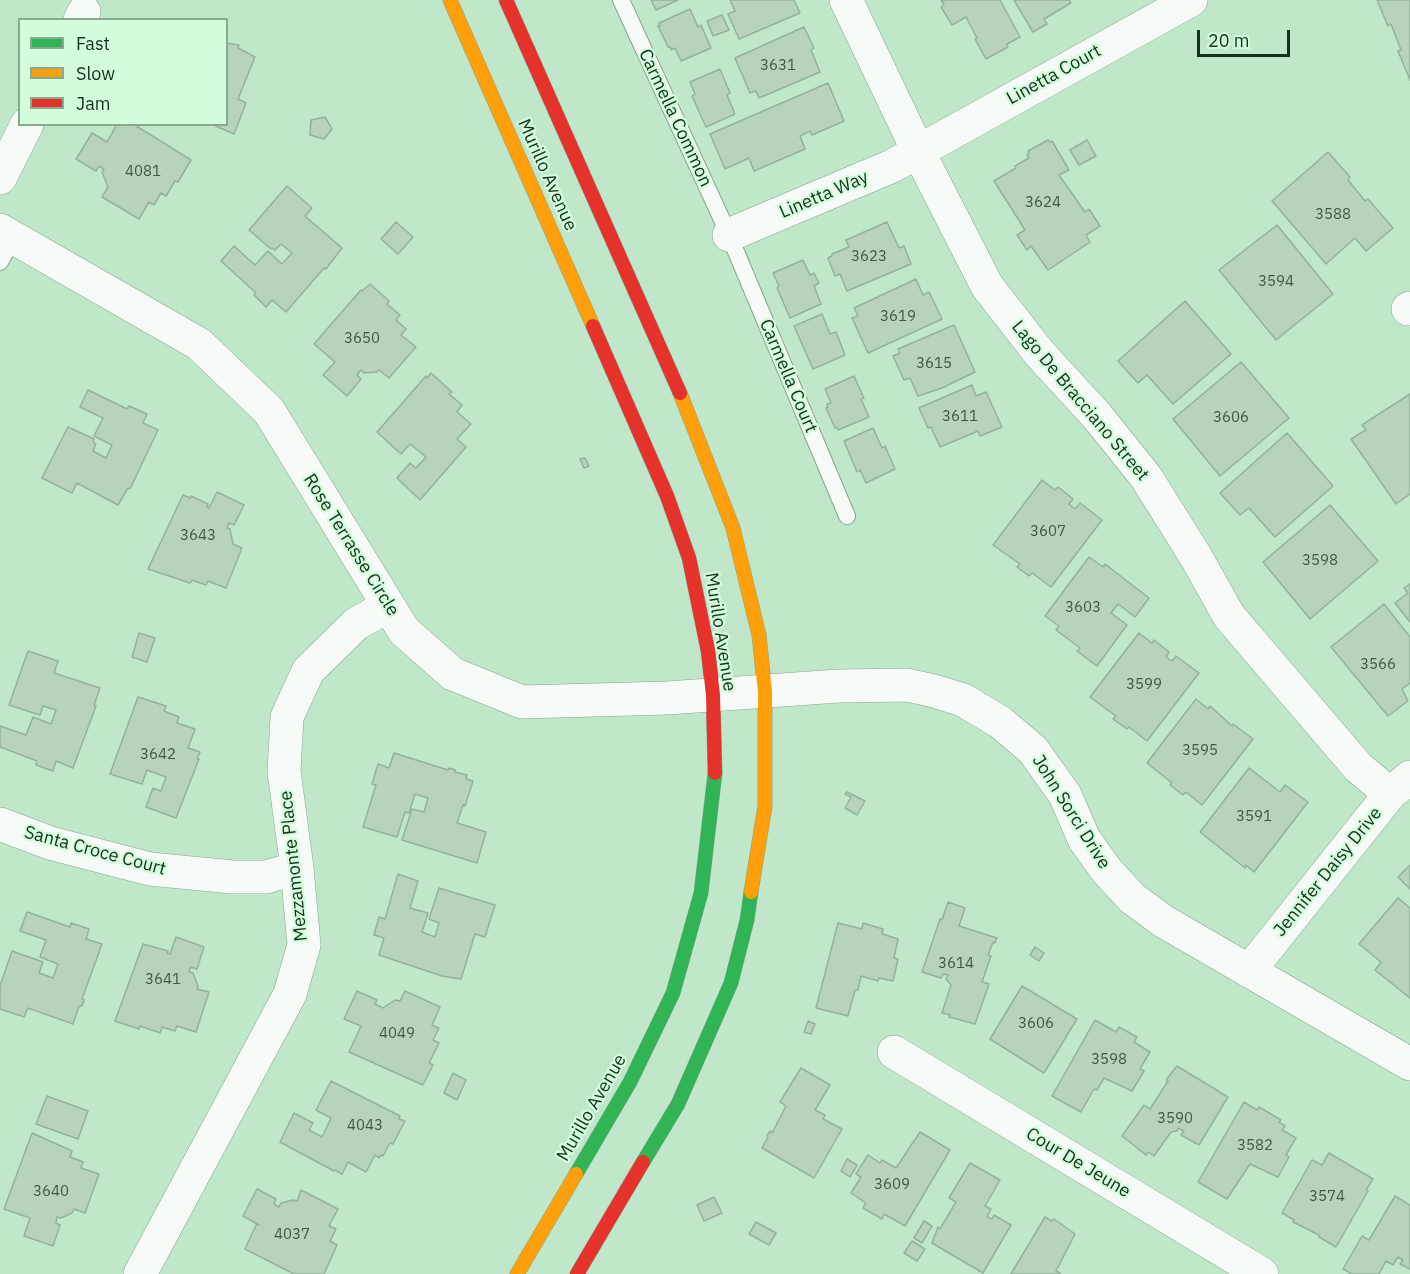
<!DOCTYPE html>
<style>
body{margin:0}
#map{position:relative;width:1410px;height:1274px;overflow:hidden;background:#c0e7c9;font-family:"IBM Plex Sans",sans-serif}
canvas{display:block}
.legend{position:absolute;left:18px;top:18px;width:210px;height:108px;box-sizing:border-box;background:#d3fddc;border:2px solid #87ab90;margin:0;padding:8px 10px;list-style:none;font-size:18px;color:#14311d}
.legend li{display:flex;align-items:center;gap:12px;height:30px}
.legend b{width:30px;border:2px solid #87ab90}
.scale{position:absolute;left:1197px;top:30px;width:93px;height:27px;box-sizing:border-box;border:3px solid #14311d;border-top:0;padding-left:8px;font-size:18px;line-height:21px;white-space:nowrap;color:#14311d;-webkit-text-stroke:4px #d3fddc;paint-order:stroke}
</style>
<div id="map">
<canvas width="1410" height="1274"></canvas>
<ul class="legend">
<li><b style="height:8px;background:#30b455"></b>Fast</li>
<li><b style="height:8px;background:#ff9f0a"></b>Slow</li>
<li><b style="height:8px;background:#e5322d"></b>Jam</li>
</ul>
<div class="scale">20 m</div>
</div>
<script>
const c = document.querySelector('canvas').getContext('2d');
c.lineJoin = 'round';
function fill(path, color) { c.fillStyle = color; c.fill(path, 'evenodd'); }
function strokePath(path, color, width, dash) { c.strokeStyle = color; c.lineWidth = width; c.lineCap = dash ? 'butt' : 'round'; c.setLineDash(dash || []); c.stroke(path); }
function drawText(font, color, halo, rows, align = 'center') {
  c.font = font + ' "IBM Plex Sans",sans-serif'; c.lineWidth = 4.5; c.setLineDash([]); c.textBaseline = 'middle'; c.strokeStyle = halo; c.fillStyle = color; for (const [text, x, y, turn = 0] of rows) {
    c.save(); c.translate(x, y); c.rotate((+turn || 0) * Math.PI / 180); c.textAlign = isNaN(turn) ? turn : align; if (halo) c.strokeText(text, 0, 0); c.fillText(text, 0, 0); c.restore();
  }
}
const building = new Path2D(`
 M651,0h27l-22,10z
 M730,0h64l6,13 -61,26 -11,-25 7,-3z
 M941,0h59l20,37 -13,7 1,3 -22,12 -11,-20 2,-1 -11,-21 -14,8 -11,-18 3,-2z
 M1014,0h55l2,3 -27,16 3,5 -14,8z
 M1377,0h33v80l-12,-29 3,-1 -10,-26 -3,2z
 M690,9l8,18 3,-2 10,23 -30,13 -6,-13 -4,2 -1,-3h-2l-10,-21h2l-1,-3z
 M722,15l7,15 -16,6 -6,-15z
 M804,27l10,21 -3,2 9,22 -61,26 -3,-7 -6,2 -15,-35z
 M226,43l13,2 -1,3 17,9 -17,42 8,4 -12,31 -23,-10h15z
 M720,69l10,24 -3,2 8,19 -29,13 -14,-31 3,-2 -5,-12z
 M828,83l16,38 -32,14 -2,-4 -10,5 5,13 -51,22 -5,-13 -24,11 -15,-35z
 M325,117l7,12 -8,10 -14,-4 1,-15z
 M117,124h16l58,36 -13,22 -3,-1 -9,15 -5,-3 -7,12 -5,-3 -10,17 -37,-22 6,-10 -6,-15 2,-3 -5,-3 -3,5 -20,-12 16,-26 15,9z
 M1048,140l2,2 2,-1 17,29 -10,5 26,37 4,-3 11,17 -14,9 4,7 -42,28 -17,-24 -4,4 -10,-15 8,-5 -31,-49 22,-13 -1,-2 14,-8 -2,-3 2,-2 -1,-2z
 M1087,140l9,16 -17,9 -9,-15z
 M1328,152l22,25 -2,3 17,21 3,-2 25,29 -27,23 -11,-13 -29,26 -54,-63z
 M287,186l25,22 -7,8 37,32 -16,21 -2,-1 -38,44 -14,-12 -6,7 -12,-12 2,-2 -35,-32 13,-15 21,19 13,-14 14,13 10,-11 -11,-9 -6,6 -3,-2 -1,1 -22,-19z
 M396,222l17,15 -15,17 -17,-15z
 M887,222l12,26 5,-2 7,18 -64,27 -7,-17 -5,2 -7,-18 4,-2v-2l17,-7 -3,-7z
 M1277,225l56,69 -57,46 -57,-70z
 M803,260l7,15 4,-2 5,10 -5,3 7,18 -31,14 -13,-30 2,-2 -6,-13z
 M916,279l7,16 6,-3 13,27 -74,34 -16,-35 6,-2 -4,-8z
 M370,284l19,17 -2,3 13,11 -4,5 10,9 -5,6 15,12 -27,31 -10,-8 -2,2 -13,1 -3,-3 -4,5 4,4 -14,17 -24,-21 12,-13 -21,-18 47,-54 1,1z
 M1185,301l46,53 -58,50 -26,-29 -9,8 -20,-22z
 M822,314l8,20 6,-2 9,23 -32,14 -19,-43z
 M954,325l21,47 -33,16 -24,8 -8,-18 -6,2 -11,-24 7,-3 -2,-4z
 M1241,362l48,56 -69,58 -47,-57z
 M431,373l21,19 -3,2 13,11 -5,7 14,12 -14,15 9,8 -46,53 -23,-22 13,-15 6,5 10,-11 -16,-13 -9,10 -24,-22 49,-56 1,2z
 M854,376l10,22 -3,1 8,18 -31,13 -1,-3 -2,1 -9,-20 2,-1 -1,-3 4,-1 -6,-14z
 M972,385l4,11 10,-4 16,35 -22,9 -2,-5 -38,16 -9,-20 -3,1 -9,-20z
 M88,390l39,19 2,-3 18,8 -4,9 15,7 -28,59 -2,-1 -10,17 -41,-22 -5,10 -30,-15 26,-51 26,12 -1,3 3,2 -3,7 13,7 6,-13 -18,-9 9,-18 -23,-11z
 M1410,394v100l-14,10 -45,-65 15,-9 -4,-5z
 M873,428l9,20 3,-2 10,23 -29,14 -6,-13 -3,2 -13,-31z
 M1287,433l46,53 -58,51 -26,-29 -9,7 -20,-22z
 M585,458l4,8 -5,2 -4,-9z
 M1042,480l13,10 3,-3 15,12 -4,5 6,5 5,-6 22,17 -51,67 -19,-14 -3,3 -12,-9 3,-3 -27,-19z
 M217,492l27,13 -10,20 -5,-2 -2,5 3,1 3,15 9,4 -16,40 -18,-7 -2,4 -14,-5 -2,3 -42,-14 35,-74 7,3 1,-2 17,8 -1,3 2,1z
 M1330,505l48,56 -68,58 -47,-57z
 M1089,557l14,10 2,-3 44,34 -14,19 -17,-13 -7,9 16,12 -30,41 -20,-15 3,-3 -24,-18 3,-4 -14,-10z
 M1410,584v38l-15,-19 13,-10 -4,-5z
 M1384,604l26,33v46l-8,6 6,12 -20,15 -57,-69z
 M139,633l16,5 -8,24 -15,-5z
 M1139,633l13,10 2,-3 15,12 -3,5 6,4 4,-5 23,17 -52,68 -18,-14 -2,2 -14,-10 3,-3 -26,-19z
 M28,651l30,10 -4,12 46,15 -6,17 2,1 -23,62 -17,-7 -3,10 -17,-6 1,-4 -37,-14v-21l26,9 7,-18 18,7 5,-14 -13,-4 -3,9 -31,-10z
 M138,697l28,9 -2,5 15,6 -2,6 18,6 -7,19 12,4 -3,7h2l-23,59 -30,-11 7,-19 8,3 5,-14 -19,-7 -5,14 -32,-10z
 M1196,699l12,10 2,-3 22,20 1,-2 20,15 -51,66 -16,-13 -3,3 -13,-10 2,-2 -25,-20z
 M394,753l54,17 1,-2 6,2v2l12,3 -1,4 7,2 -8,25 -2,-1 -6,18 29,9 -9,31 -75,-23 10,-31 12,3 4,-14 -13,-4 -6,19 -4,-1 -8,25 -34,-10 13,-42 -4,-1 6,-20 11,4z
 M1249,768l31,24 5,-7 23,17 -54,70 -8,-7 -1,3 -45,-36z
 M847,792l18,9 -8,14 -12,-7 6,-11 -6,-3z
 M1410,865v24l-12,-12z
 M398,874l20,7 -8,27 18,5 -6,19 13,5 4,-14 -10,-4 10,-31 56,17 -10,32 -10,-3 -14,45 -19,-3 -63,-21 5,-17 -10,-3 5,-18 6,2z
 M1398,898l12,10v90l-35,-28 6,-8 -22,-18z
 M948,902l17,6 -6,18 38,12 -2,5 -2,-1 -5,13 3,1 -9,26 7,2 -14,40 -26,-7 1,-2 -8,-2 9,-28 -5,-6 2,-4 -5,-1 -2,4 -19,-6 18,-53 2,1z
 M27,912l43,15 1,-4 18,6 -3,10 16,5 -20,55 2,1 -2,6h-3l-6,18 -45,-16 -4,9 -24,-8v-23l12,-35 31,11 -4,11 14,5 5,-14 -18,-7 6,-17 -26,-9z
 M838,923l24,6 1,-6 20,6 -1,5 16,5 -4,19 4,1 -5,22 -14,-3 -1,3 -17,-5 -3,14h-3l-7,26 -32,-8z
 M176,937l28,10 -7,22 -6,-2 -2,5 4,1 5,13 -1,3 12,3 -13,40 -19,-6 -2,5 -13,-4 -2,6 -20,-7 -1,3 -24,-8 28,-77 25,7 -1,2 3,1z
 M1035,947l9,6 -5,8 -9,-6z
 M1022,986l55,33 -33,54 -54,-34z
 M357,991l20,9 -2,4 8,4 12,-8 5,1 5,-10 35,16 -8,18 7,3 -6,12 6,3 -10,20 4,2 -10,20 -74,-33 12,-26 -17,-7z
 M1095,1020l21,12 3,-5 18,10 -3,5 16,10 -10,17 4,2 -12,20 -28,-13 -7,12 -3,-1 -13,23 -29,-16z
 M808,1021l7,3 -4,10 -7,-2z
 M1177,1066l51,31 -29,48 -18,-10 3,-4 -6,-3 -1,3 -6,1 -17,24 -6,-4 -2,3 -24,-19 22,-31 6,4 18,-28 -2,-1z
 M801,1068l29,17 -15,25 10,5 -2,4 19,10 -28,49 -52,-30 6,-11 -1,-1 3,-5 2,2 14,-27 -6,-4z
 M453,1073l13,7 -9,20 -13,-7z
 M331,1081l69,35 -1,3 6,2 -12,23 -3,-1 -7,13 -2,-1 -2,3 -4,-3 -9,17 -18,-10 -6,12 -7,-4 -1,1 -54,-29 14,-29 19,10 -4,7 13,7 9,-19 -15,-8z
 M47,1096l41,15 -10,28 -42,-15z
 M1244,1102l13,8 2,-3 22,13 -2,2 6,4 -3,4 14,8 -10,17 3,2 -11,20 -28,-13 -23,35 -29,-17z
 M920,1132l30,18 -45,76 -21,-12 -2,5 -19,-11 3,-5 -15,-10 10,-16 -5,-3 12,-19 12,8 2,-3 14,8z
 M32,1133l40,18 -2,6 13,5 -2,6 18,6 -14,39 -11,-4 -2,4 -11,5 -4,-1 -1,6 4,2 -7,21 -29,-10 6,-18 -26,-9z
 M1329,1153l44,26 -7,11 2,1 -32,56 -17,-10v-2l-26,-13 1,-2 -12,-7 30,-53 10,5z
 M847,1159l10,6 -7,12 -9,-6z
 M970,1163l30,17 -15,26 6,3 -4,8 5,2 2,-4 17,10 -28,48 -51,-30 6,-16 2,2 16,-27 -7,-4z
 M257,1189l19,10 -2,5 5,3 2,-4 12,-3 4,1 4,-11 37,19 -9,17 7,3 -6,12 7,4 -13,29h-30l-49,-25 11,-24h3l-16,-9z
 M1395,1196l15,9v64l-10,-5 3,-4 -5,-3 -5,8 -7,-4 -7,13h-27l-9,-5 19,-33 7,4z
 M714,1197l8,16 -18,8 -7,-16z
 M1045,1217l7,4 2,-2 21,15 -19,37 5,3h-50z
 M924,1221l8,5 -10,17 -8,-5z
 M756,1222l20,11 -7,12 -20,-11z
 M912,1241l13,8 -8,12 -13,-8z`);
fill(building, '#b7d3bd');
strokePath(building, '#93b29b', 1.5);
const lane = new Path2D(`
 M621,0l108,235 118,281
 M0,262l13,-24`);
const street = new Path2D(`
 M846,0l72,151 69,135 53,68 57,62 49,61 50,80 33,59 129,151 32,27
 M80,20l4,-8
 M0,178l27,-54
 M0,230l199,114 70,67 135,220 49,43 69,28 145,-4 172,-12 68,-1 27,6 29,9 37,22 33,28 32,45 19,44 23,32 25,27 31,23 247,143
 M729,235l163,-69 299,-166
 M1408,309l2,-1
 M0,824l50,19 100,26 82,8h34l31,-9
 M1249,971l141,-177 20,-17
 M894,1052l368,222
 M140,1274l150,-280 14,-49 -7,-77 -13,-97 3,-54 21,-46 48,-47 32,-18`);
const fast = new Path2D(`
 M643,1162l35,-58 53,-121 16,-63 4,-28
 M576,1174l54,-92 43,-89 28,-100 14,-120`);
const slow = new Path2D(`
 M450,0l143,326
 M680,393l53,135 26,107 6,57v114l-14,86
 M517,1274l59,-100`);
const jam = new Path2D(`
 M506,0l174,393
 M593,326l74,170 22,62 19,93 5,44 2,78
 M577,1274l66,-112`);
strokePath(lane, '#86a68f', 18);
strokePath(street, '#86a68f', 34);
strokePath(fast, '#86a68f', 15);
strokePath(slow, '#86a68f', 15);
strokePath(jam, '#86a68f', 15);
strokePath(lane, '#f6fbf7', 16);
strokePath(street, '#f6fbf7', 33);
strokePath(fast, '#30b455', 14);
strokePath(slow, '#ff9f0a', 14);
strokePath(jam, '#e5322d', 14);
drawText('15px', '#3e5a46', null, [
 ["3631",778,66],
 ["4081",143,172],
 ["3624",1043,203],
 ["3588",1333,215],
 ["3623",869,257],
 ["3594",1276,282],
 ["3619",898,317],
 ["3650",362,339],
 ["3615",934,364],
 ["3611",960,417],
 ["3606",1231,418],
 ["3607",1048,532],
 ["3643",198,536],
 ["3598",1320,561],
 ["3603",1083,608],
 ["3566",1378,665],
 ["3599",1144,685],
 ["3595",1200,751],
 ["3642",158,755],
 ["3591",1254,817],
 ["3614",956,964],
 ["3641",163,980],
 ["3606",1036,1024],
 ["4049",397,1034],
 ["3598",1109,1060],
 ["3590",1175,1119],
 ["4043",365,1126],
 ["3582",1255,1146],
 ["3609",892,1185],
 ["3640",51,1192],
 ["3574",1327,1197],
 ["4037",292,1235]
]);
drawText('18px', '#14311d', '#d3fddc', [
 ["Linetta Court",1054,75,-29],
 ["Carmella Common",675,118,65],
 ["Murillo Avenue",547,175,66],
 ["Linetta Way",824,195,-23],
 ["Carmella Court",788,376,67],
 ["Lago De Bracciano Street",1080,401,50],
 ["Rose Terrasse Circle",351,545,58],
 ["Murillo Avenue",720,632,81],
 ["John Sorci Drive",1071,812,58],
 ["Santa Croce Court",95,851,15],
 ["Mezzamonte Place",294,866,-96],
 ["Jennifer Daisy Drive",1328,872,-51],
 ["Murillo Avenue",592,1108,-60],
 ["Cour De Jeune",1078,1163,31]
]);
</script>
